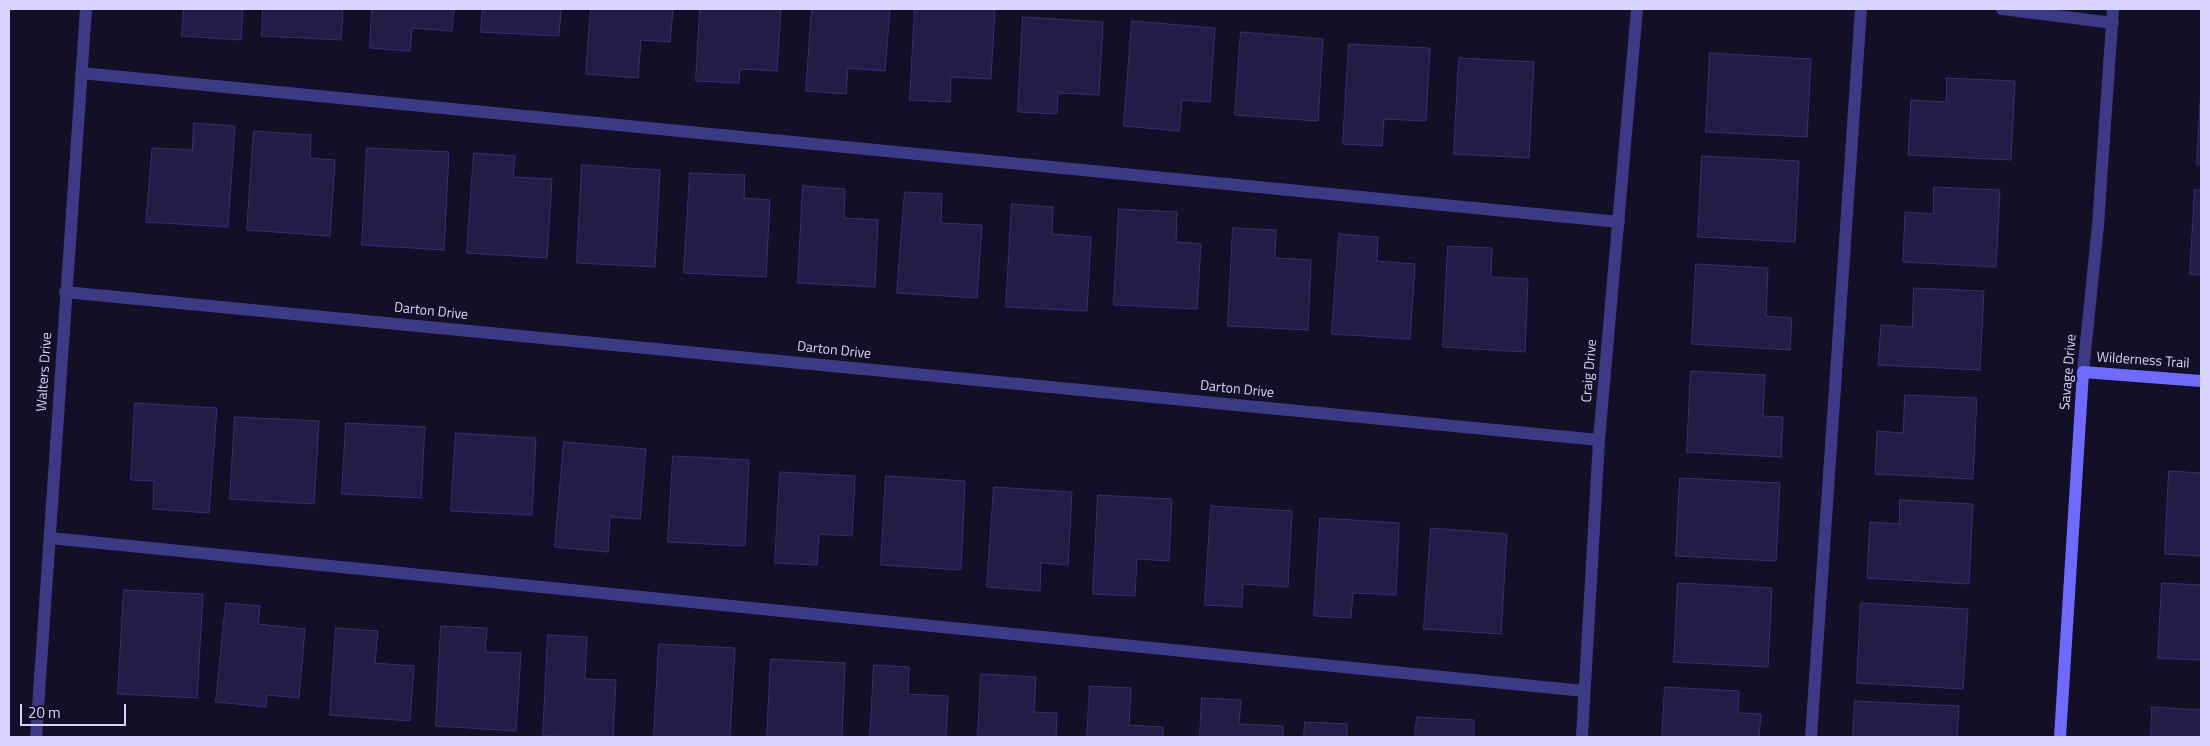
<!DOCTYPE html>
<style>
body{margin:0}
#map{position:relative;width:2210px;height:746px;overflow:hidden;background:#130f26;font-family:"Titillium Web",sans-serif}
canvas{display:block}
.frame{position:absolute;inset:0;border:10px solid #d9d4ff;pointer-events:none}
.scale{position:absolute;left:20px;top:704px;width:106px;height:22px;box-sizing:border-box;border:2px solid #d9d4ff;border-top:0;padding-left:6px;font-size:15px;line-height:18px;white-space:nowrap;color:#d9d4ff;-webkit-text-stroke:4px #130f26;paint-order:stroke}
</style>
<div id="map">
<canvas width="2210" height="746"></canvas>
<div class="frame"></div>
<div class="scale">20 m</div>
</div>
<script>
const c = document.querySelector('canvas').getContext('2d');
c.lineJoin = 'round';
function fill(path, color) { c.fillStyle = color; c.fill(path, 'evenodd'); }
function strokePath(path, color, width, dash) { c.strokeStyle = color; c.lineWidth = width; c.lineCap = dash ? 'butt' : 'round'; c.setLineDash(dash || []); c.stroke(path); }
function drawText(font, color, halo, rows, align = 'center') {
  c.font = font + ' "Titillium Web",sans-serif'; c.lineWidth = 4.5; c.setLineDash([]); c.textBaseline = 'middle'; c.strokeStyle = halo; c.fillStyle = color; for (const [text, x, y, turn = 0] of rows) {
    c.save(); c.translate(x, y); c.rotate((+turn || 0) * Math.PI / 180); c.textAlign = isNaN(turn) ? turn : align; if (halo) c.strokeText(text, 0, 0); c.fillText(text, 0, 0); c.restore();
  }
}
const building = new Path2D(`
 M184,9h59l-2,31 -59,-4z
 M263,9h80l-2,31 -79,-4z
 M372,9h82l-2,22 -40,-3 -2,23 -40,-3z
 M483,9h78l-2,27 -78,-4z
 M591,9h82l-3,33 -29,-2 -3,38 -52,-4z
 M700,9h81l-4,62 -37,-2 -1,14 -43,-2z
 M812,9h78l-5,62 -37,-3 -2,26 -40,-3z
 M915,9h80l-4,70 -40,-2 -1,25 -40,-2z
 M1023,17l80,5 -4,73 -41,-2 -1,21 -39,-2z
 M1132,21l83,7 -5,74 -28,-2 -3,31 -55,-5z
 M1241,32l82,7 -5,82 -83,-6z
 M1349,44l81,4 -4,73 -42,-2 -2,27 -39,-2z
 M1710,53l101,6 -4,78 -101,-5z
 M1459,58l75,4 -5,96 -75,-4z
 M1947,78l68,3 -4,79 -103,-5 3,-55 35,2z
 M2201,87v78h-4z
 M194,123l41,3 -7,101 -82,-5 6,-74 40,2z
 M254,131l57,4 -1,23 25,2 -5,76 -83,-6z
 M367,148l82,4 -5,98 -82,-5z
 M474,153l41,3 -2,21 39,2 -5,79 -80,-5z
 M1702,156l97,5 -4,81 -97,-5z
 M582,165l78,5 -5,97 -78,-4z
 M690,173l55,2 -1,23 26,2 -4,77 -82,-4z
 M803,186l42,3 -1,29 34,2 -3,67 -77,-4z
 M1934,187l66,3 -4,77 -93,-5 2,-50 28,2z
 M2195,190h6v85l-11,-1z
 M905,192l37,2 -1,29 41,2 -5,73 -80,-5z
 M1012,204l41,3 -1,27 39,3 -4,74 -81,-4z
 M1119,209l58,3 -1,30 25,2 -4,65 -83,-4z
 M1233,228l43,2 -1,28 36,2 -3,70 -80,-4z
 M1339,234l39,3 -1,24 38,3 -5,75 -78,-5z
 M1448,246l44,2 -1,29 37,2 -3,73 -82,-5z
 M1696,264l72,4 -2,48 26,2 -2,32 -98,-6z
 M1914,288l70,3 -4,79 -102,-5 3,-40 31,2z
 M1691,371l74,4 -2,41 20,1 -2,40 -94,-5z
 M1905,395l72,3 -4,81 -98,-5 2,-43 26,2z
 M135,403l82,5 -8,105 -56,-4 1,-28 -23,-1z
 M235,417l84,4 -5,83 -84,-5z
 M346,423l79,4 -4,71 -79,-4z
 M456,433l80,5 -4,77 -81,-4z
 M564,442l82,7 -6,70 -30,-2 -2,35 -53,-5z
 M673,456l76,4 -4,86 -77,-4z
 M2169,471l32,2v83l-36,-2z
 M780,472l75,4 -3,60 -33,-2 -2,31 -42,-2z
 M886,476l79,5 -4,89 -80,-5z
 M1680,478l100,5 -4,78 -100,-5z
 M994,487l78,5 -4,73 -27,-2 -1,28 -53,-4z
 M1098,495l74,4 -3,62 -32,-2 -2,37 -42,-2z
 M1900,500l73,4 -4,80 -102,-6 3,-56 29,2z
 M1211,506l81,5 -4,76 -45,-3 -1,23 -37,-2z
 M1320,518l79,5 -3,72 -43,-2 -2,25 -37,-2z
 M1431,528l76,6 -6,100 -77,-5z
 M1678,583l94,5 -4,79 -94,-5z
 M2162,583l39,2v75l-43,-2z
 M124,590l79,4 -6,104 -79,-4z
 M226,603l34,3 -2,18 47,5 -6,69 -32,-3 -1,12 -50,-5z
 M1861,603l107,6 -5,80 -106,-6z
 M441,626l46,2 -2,24 36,1 -5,78 -80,-5z
 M336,628l42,3 -3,32 39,3 -4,55 -80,-6z
 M548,635l39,2 -2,42 31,1 -3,57 -70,-1z
 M659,644l76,4 -5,89h-76z
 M771,659l74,4 -3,74h-75z
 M874,665l35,2 -1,27 40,2 -2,41h-76z
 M981,674l55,3 -2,35 23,1 -1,24h-78z
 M1090,686l41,2 -2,37 34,2v10h-76z
 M1665,687l74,4 -1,22 23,1 -2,23h-97z
 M1202,698l39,2 -2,24 44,2v11h-83z
 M1855,701l104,5 -2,31h-104z
 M2152,707l49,3v27h-50z
 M1417,717l57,3v17h-59z
 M1305,722l42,2v13h-43z`);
fill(building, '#241b47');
strokePath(building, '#3b2d73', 1);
strokePath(new Path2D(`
 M81,73l1538,149
 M50,538l1534,153
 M1811,737l50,-728`), '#3d3a85', 12);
strokePath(new Path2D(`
 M2002,9l111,14
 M65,292l1534,148
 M2083,372l15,-147 15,-216
 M36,737l50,-728
 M1582,737l17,-297 38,-431`), '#3d3a85', 12);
strokePath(new Path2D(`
 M2060,737l23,-365 118,9`), '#6f6bff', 12);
drawText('14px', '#d9d4ff', '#130f26', [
 ["Darton Drive",431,312,6],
 ["Darton Drive",834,351,6],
 ["Wilderness Trail",2143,361,4],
 ["Craig Drive",1590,371,-85],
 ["Walters Drive",45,372,-86],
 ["Savage Drive",2069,372,-85],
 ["Darton Drive",1237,390,6]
]);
</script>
